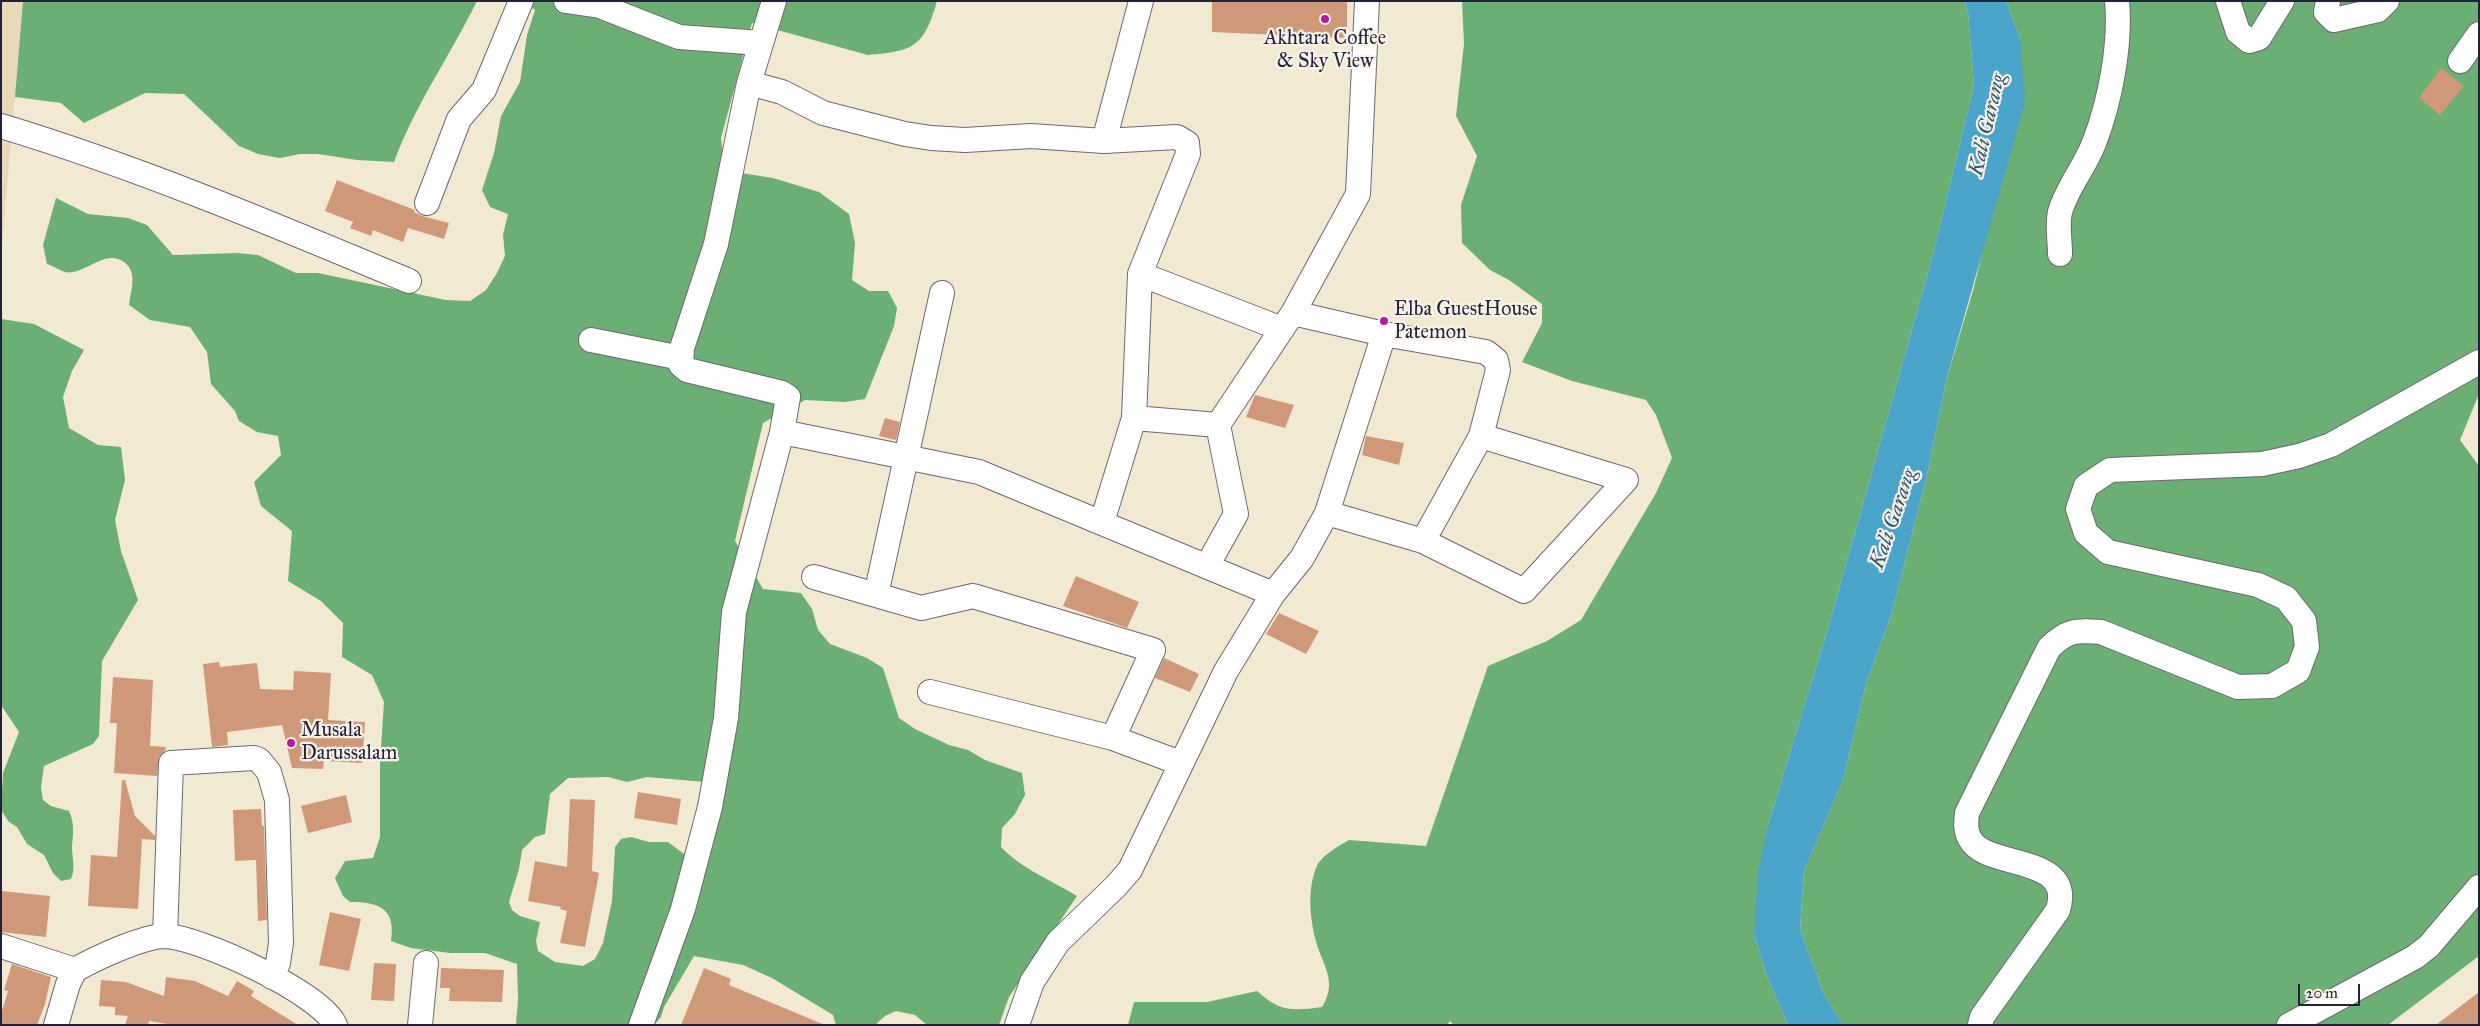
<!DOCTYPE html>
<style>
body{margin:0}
#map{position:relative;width:2480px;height:1026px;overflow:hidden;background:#f2e9d3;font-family:"IM FELL Great Primer",serif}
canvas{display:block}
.frame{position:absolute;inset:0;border:2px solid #22223b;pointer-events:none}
.scale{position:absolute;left:2298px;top:984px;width:62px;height:22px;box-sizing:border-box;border:2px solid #22223b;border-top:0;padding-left:6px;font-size:15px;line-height:18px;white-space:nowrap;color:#22223b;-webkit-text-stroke:4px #f7f3e8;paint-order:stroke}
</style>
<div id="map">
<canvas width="2480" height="1026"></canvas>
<div class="frame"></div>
<div class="scale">20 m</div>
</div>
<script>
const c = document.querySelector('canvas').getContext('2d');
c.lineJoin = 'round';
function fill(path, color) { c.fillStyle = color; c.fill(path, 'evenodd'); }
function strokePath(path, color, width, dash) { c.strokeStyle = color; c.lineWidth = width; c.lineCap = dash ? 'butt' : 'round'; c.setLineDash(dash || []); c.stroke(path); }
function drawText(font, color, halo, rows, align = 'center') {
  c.font = font + ' "IM FELL Great Primer",serif'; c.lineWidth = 4.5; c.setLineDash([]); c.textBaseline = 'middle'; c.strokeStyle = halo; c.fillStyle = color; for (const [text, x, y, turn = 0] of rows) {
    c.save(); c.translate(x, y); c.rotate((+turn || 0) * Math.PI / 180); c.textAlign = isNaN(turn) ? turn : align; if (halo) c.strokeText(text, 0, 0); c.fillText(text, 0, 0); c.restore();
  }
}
fill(new Path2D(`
 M1,1h22l-22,258z`), '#ead8ba');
fill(new Path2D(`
 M23,1h454c-27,55 -62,104 -83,161l-37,-2 -39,-6h-18l-20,4 -22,-4 -19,-8 -55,-52 -39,-1 -61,30 -23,-20 -46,-6z
 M521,1h416c-13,46 -23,50 -69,54l-116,-32 -31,115 2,19 12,15 38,6 46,14 30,22 6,29 -3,37 17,11h19l9,17 -3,18 -29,73 -20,3 -40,-2 -42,23 -28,118 28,48 38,4 11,16 6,21 12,14 37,14 16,10 16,50 16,11 34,16 19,5 17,10 37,13 3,22 -10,19 -13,14 -1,19c21,22 50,33 76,49l-68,101 -10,28h-72l-12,-10 -19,-4 -11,5 -10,9h-39l-3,-10 -61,-37 -29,-13 -49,-9 -30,51 -3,10 -7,8h-138l2,-26 -1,-35 -32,-11h-35l-39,-5 -20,-7c5,-33 -12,-39 -41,-39l-7,-6 -8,-18 10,-17 28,-3 7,-21v-73l4,-62 -12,-27 -30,-18 1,-34 -22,-22 -33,-20 4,-50 -31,-25 -7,-24 27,-27 -3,-19 -21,-4 -18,-11 -4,-10 -24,-27 -4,-32 -17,-25 -40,-7 -21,-15c2,-15 9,-33 -5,-43 -20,-14 -39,14 -59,10 -6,-2 -12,-6 -18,-8l-4,-19 13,-47 32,16 40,4 19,7 26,30 64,-2 21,2 38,18h22l128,27 24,1 16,-11 11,-17 8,-17 -2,-21 5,-21 -18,-7 -8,-17 12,-37 7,-37 19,-34 7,-47 8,-25zM608,777l19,5 20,-5 70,6c1,35 8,50 -23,72l-10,-1 -16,-12h-19l-18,-5 -10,2 -6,8 -3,54 -9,42 -8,16 -12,7 -28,-4 -17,-11 -2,-10 4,-19 -20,-6 -8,-6 -3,-8 10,-33 3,-19 13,-13 10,-3 5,-40 18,-16z
 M1462,1h502l4,11 6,73 -40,166 -105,374 -61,200 -14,110 13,41 21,49h-334l-4,-4 -3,4h-319l6,-23h73l50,-11c23,21 35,20 65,16 17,-26 -1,-44 -7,-69 -5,-22 -8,-50 2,-72 4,-10 23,-21 32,-26l77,6 62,-180 59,-25 34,-21 75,-127 16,-35 -16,-43 -10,-15 -74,-19 -50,-19 20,-39v-19l-33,-24 -19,-10 -28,-27 -1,-38 16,-49 -21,-40 8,-72z
 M2006,1h473v393l-19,46 19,26v490l-91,69h-545l-20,-33 -23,-63 4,-58 39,-91 23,-97 25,-67 36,-141 19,-94 28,-94 15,-64 31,-184z
 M1,319l33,5 50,26 -12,21 -9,26 6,31 29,17 23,2 4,33 -10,40 6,31 17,49 -36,61 -3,75 -6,8 -49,22 -3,21 2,13 8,6 18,5c6,13 4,23 3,36 0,12 4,20 -1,32l-10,2 -8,-8 -9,-18 -17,-11 -10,-17 -8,-5 -8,-12 2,-37 16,-41 -18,-27z`), '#6baf74');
fill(new Path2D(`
 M1964,1h42l14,38 5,63 -79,279 -19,94 -36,141 -25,67 -23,97 -39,91 -4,58 23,63 20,33h-55l-21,-49 -13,-41 4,-63 10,-47 61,-200 105,-374 40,-166 -6,-73z`), '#4ba4c9');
fill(new Path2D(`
 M1212,1h135v37l-135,-6z
 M2441,68l23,18 -24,29 -21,-17z
 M337,180l78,30 -1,2 8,4 27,7 -5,16 -36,-11 -5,14 -30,-12 -2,6 -21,-8 3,-6 -28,-11z
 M1255,395l39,10 -9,23 -39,-11z
 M885,418l15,4 -4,18 -17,-4z
 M1366,436l38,7 -5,22 -37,-10z
 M1076,576l63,26 -12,26 -64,-22z
 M1279,613l40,18 -13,23 -40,-20z
 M1164,658l35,16 -9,18 -35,-14z
 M219,662l1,5 37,-4 3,26 33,1 1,-19 37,2 -3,47 37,2 -3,41 -38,-2 -1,8 -31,-1 -10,-43 -55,7 1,13 -16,2 -9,-83z
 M113,677l40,3 -3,66 16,1 -1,4 -6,6 -2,19 -43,-3 3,-50h-7z
 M122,780h3l10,36 20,20v4l-13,-1 -4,70 -50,-3 3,-51 26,2z
 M638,792l43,7 -4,26 -43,-7z
 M346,795l6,27 -44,11 -7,-27z
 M570,799l25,1 -3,71 7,2 -14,74 -25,-4 7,-32 -7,-2 1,-2 -33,-6 7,-40 32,6z
 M261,809l1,17h2l3,94 -9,1 -2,-61 -21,1 -2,-51z
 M1,891l49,5 -4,41 -45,-5z
 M330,912l31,7 -12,52 -30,-6z
 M374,963l22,1 -2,37 -23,-1z
 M12,964l39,13 -6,27 -8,21h-36v-11l7,-23 -4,-1z
 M441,968l63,2 -2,32 -53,-1 1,-13h-10z
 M704,968l27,11 -2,6 96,40h-144z
 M166,977l29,4 33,15 9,-15 17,10 -3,5 47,29h-125l-24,-4 -1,4h-23l3,-9 -13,-1v-8l-16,-1 2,-26 25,2 38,14z
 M2479,992v33h-43z`), '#cf9979');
const minor = new Path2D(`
 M566,1l34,5 79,31 82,6
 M774,1l-25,82 33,9 41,21 82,21 26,4 34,2 66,-4 73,5 73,-4 10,6 1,11 -48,120 142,55 11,-16 91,21 -57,179 -25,45 -29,36 -47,77 -96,199 -14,16 -58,56 -26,40 -15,43
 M2228,1l10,31 11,9 10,-3 23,-37
 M2328,1l-2,11 8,8 44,-10 9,-9
 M2460,61l19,-27
 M749,83l-33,161 -34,104 -1,17 6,5 95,23 6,4 -6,35
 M1,126c139,42 274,99 408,155
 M1104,141l37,-140
 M427,203l32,-84 25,-29 37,-89
 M2060,254c0,-13 -3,-30 0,-42 7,-25 25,-45 34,-69 16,-41 27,-98 23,-142
 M942,293l-66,302 45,13 52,-12 180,54 -40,88 67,25
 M1293,313l65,-119 9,-193
 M591,340l90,18
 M1134,418l84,7
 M1327,513l96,28 58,-105 17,-66 -2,-10 -10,-8 -102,-18
 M1102,522l32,-104 6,-144
 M1423,541l101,50 102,-111 -145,-44
 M1207,566l29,-52 -18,-89 64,-96
 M814,577l62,18
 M930,692l183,46
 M165,936l6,-173 83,-5 5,2 10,12 8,28 4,143 -3,20 -6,14
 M1,946l74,24
 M56,1025l12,-41 7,-14c19,-11 68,-34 90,-34 34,1 156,57 170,89
 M420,1025l6,-62
 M641,1025l42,-116 27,-102 16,-89 8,-106 48,-180 197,40 294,122
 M1980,1025l2,-8 76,-107c17,-57 -72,-40 -88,-71 -5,-9 -4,-16 -3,-26l82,-165c18,-18 27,-18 52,-16l137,55 34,-1 26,-15 9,-24 -3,-26 -18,-23 -28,-13 -150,-33 -22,-19 -8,-24 8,-23 24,-16 152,-6 37,-8 32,-11 148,-83
 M2289,1025l126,-68 14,-11 50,-59`);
strokePath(minor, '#6b6870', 26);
strokePath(minor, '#fff', 24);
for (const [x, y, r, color] of [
 [1325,19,5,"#b5179e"],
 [1384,321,5,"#b5179e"],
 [291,743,5,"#b5179e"]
]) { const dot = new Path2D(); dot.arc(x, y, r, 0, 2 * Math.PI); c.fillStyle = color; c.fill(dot); strokePath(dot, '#f7f3e8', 2); }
drawText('20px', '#22223b', '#f7f3e8', [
 ["Akhtara Coffee",1325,39,"center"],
 ["& Sky View",1325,62,"center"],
 ["Elba GuestHouse",1394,310],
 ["Patemon",1394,333],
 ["Musala",301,731],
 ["Darussalam",301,754]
], 'left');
drawText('italic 21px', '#325674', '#f7f3e8', [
 ["Kali Garang",1988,125,-77],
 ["Kali Garang",1894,519,-71]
]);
</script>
